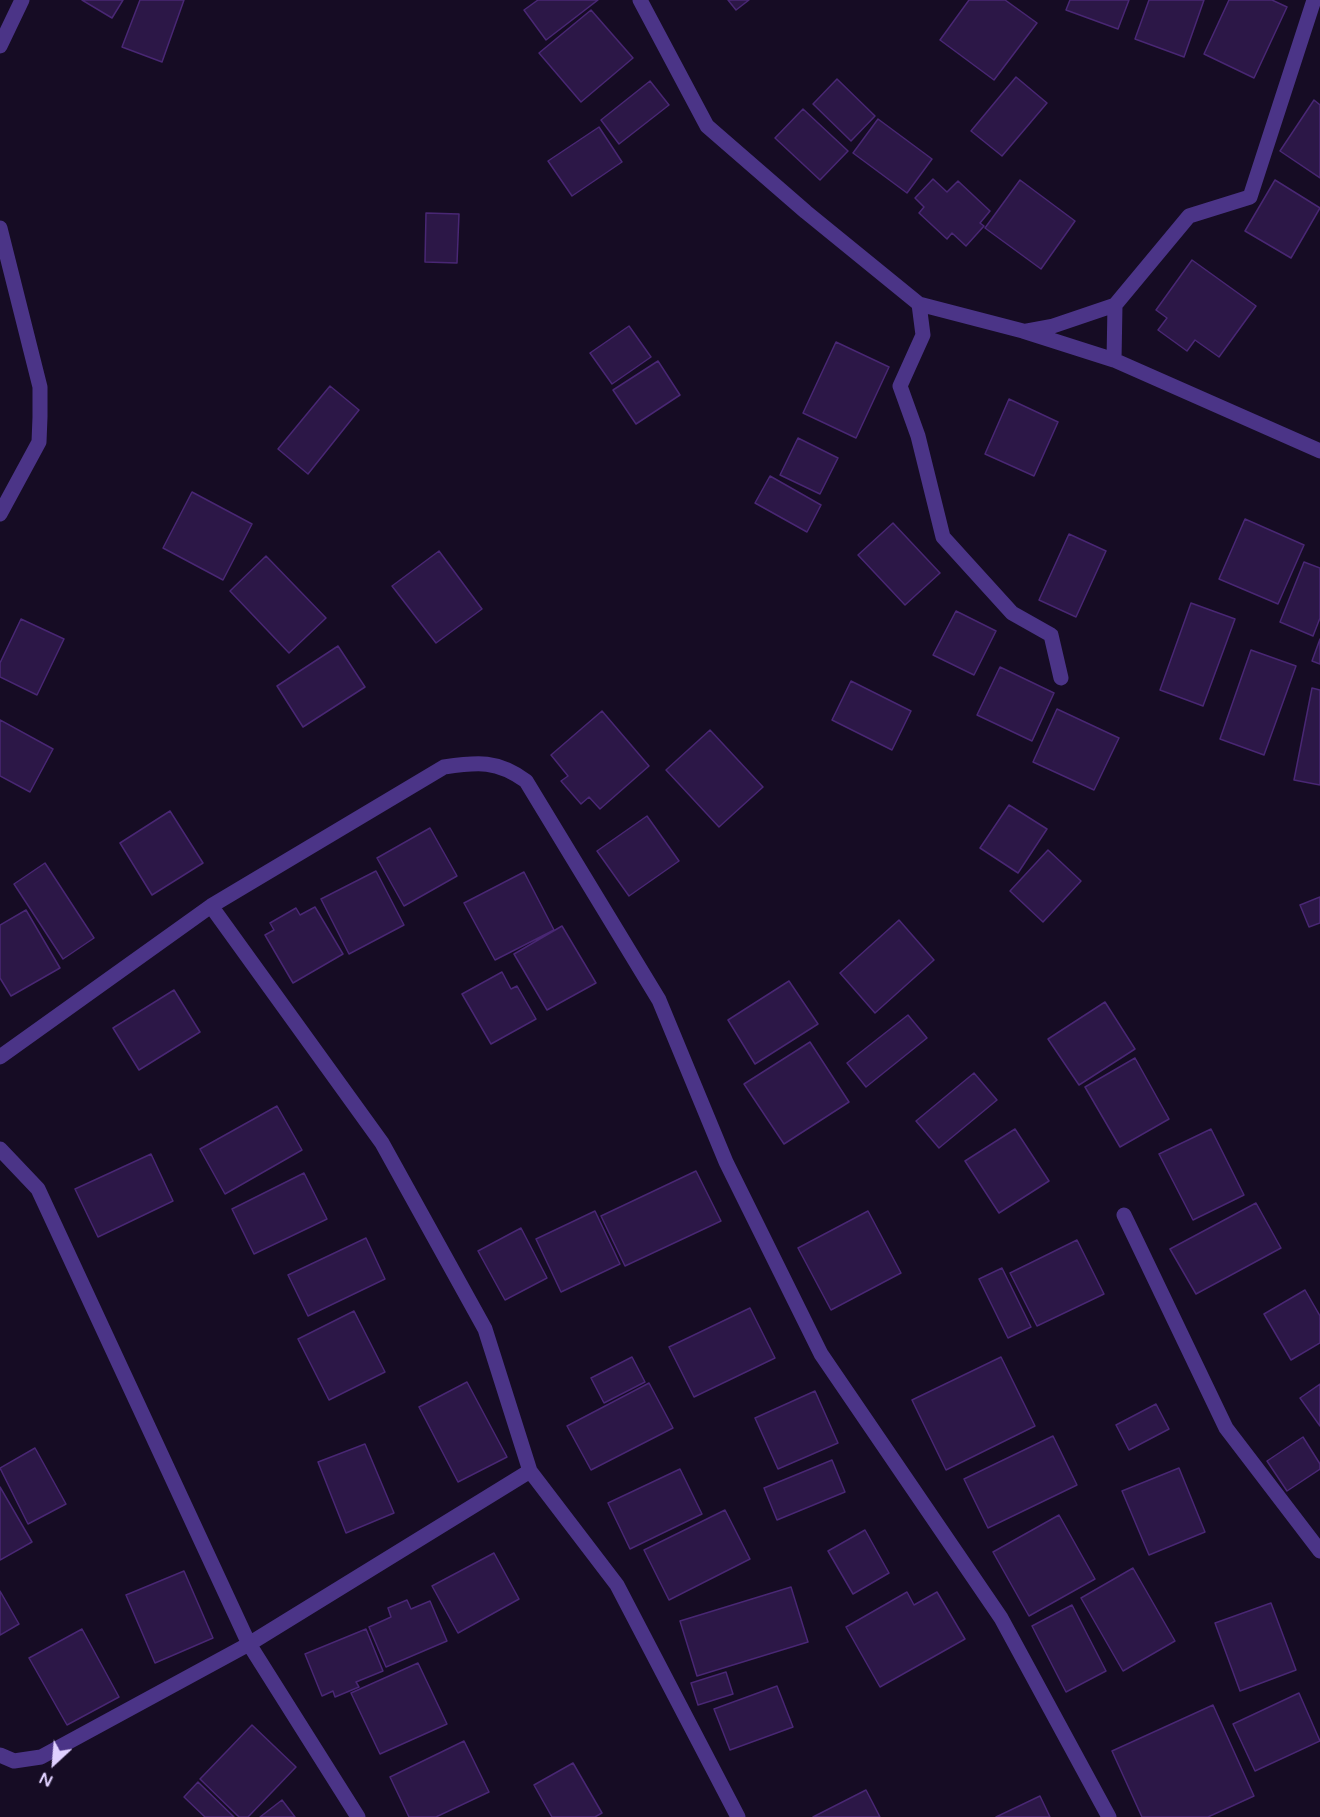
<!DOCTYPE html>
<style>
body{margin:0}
#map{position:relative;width:1320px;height:1817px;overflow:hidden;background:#160c24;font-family:"Varela Round",sans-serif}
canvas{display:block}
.north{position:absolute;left:24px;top:1733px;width:60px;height:60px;-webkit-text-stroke:4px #160c24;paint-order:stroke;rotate:206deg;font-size:16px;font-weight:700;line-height:24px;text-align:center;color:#e0d0ff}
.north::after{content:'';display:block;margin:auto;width:21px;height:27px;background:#e0d0ff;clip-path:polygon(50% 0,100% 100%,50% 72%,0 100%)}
</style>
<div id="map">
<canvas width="1320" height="1817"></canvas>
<div class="north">N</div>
</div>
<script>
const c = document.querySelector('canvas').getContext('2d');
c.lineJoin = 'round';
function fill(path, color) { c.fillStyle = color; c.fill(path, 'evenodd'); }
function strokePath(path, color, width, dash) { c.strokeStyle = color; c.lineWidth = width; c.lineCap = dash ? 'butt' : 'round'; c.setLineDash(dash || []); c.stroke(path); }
const building = new Path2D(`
 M82,0h41l-11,18z
 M140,0h44l-22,62 -40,-15z
 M538,0h60l-52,40 -22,-30z
 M728,0h21l-13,10z
 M969,0h36l32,23 -43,57 -54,-40z
 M1070,0h59l-11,29 -52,-19z
 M1149,0h55l-20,57 -49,-18z
 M1229,0h43l15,7 -33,71 -50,-24z
 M591,10l42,48 -52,44 -42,-49z
 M1016,77l31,26 -45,53 -31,-25z
 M837,79l38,37 -24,25 -38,-37z
 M650,81l19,24 -50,39 -18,-24z
 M1314,100l6,5v73l-40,-27z
 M803,109l45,42 -28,29 -45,-42z
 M878,119l54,40 -25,34 -54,-40z
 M599,127l23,35 -50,34 -24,-35z
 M933,179l14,13 11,-11 32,30 -10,12 4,3 -18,20 -14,-13 -5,6 -28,-26 5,-6 -9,-9z
 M1020,180l55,41 -34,48 -56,-41z
 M1275,180l45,28 -29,50 -46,-27z
 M426,213l33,1 -2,49 -32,-1z
 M1192,260l64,46 -37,51 -24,-17 -8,11 -29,-21 9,-12 -11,-8z
 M629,326l22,31 -39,27 -22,-31z
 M836,342l53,25 -33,71 -53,-25z
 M658,361l22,34 -44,29 -23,-34z
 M330,386l29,24 -51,64 -30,-25z
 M1009,399l49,23 -24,54 -49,-22z
 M798,438l40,20 -18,36 -40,-19z
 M770,476l51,29 -14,27 -52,-29z
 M192,492l60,32 -29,56 -60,-32z
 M1245,519l59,26 -26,59 -59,-25z
 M893,523l47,50 -35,32 -47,-50z
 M1069,534l37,17 -30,66 -37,-17z
 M439,551l43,58 -46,34 -44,-57z
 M266,556l60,62 -37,35 -59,-62z
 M1304,562l16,6v50l-7,18 -33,-14z
 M1191,603l44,16 -32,87 -43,-16z
 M956,611l40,20 -22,44 -41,-20z
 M21,619l43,20 -27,56 -37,-18v-14z
 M1320,639v25l-8,-3z
 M338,646l27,41 -62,40 -26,-41z
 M1251,650l45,16 -32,89 -44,-16z
 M1000,667l54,26 -22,48 -55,-26z
 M851,681l60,30 -19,39 -60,-30z
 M1312,688l8,2v95l-26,-5z
 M1057,709l62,29 -25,52 -61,-28z
 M602,711l47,55 -49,43 -11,-12 -8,7 -20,-23 7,-5 -17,-21z
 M0,720l53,29 -23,43 -30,-16z
 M710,730l53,57 -44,40 -53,-57z
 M1009,805l38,24 -29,44 -38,-25z
 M170,811l33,52 -51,32 -32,-52z
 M647,816l32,45 -50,35 -32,-45z
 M430,828l27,48 -53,30 -27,-48z
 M1048,850l33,31 -38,41 -33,-31z
 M45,863l49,75 -31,21 -49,-75z
 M376,871l28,54 -55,29 -28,-55z
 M524,872l30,58 -59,30 -31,-57z
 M1320,897v26l-11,4 -9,-22z
 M315,907l28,47 -50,29 -28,-48 9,-5 -4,-7 26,-15 4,7z
 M26,910l34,58 -49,28 -11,-18v-53z
 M899,920l35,40 -59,53 -35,-40z
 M562,926l34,57 -49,27 -33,-56z
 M502,972l9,17 6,-3 19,33 -45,25 -29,-50z
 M789,981l29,43 -63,40 -27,-44z
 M174,990l26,42 -61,38 -26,-42z
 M1105,1002l30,47 -56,36 -31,-46z
 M908,1015l19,23 -61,49 -19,-24z
 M810,1042l39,60 -65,42 -40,-60z
 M1135,1058l34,61 -49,28 -35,-60z
 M974,1073l23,27 -58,48 -23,-27z
 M277,1106l25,44 -77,44 -25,-45z
 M1015,1129l34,52 -50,32 -34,-52z
 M1211,1129l33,66 -51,25 -34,-66z
 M151,1154l22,47 -75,36 -23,-48z
 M696,1171l25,50 -96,45 -24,-50z
 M304,1173l23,46 -73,35 -22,-45z
 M1256,1203l25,45 -85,46 -26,-45z
 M595,1211l25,53 -59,28 -25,-53z
 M868,1211l33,62 -70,37 -33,-62z
 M521,1228l26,50 -42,22 -27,-49z
 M366,1238l19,41 -77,37 -20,-41z
 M1077,1240l27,54 -67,32 -27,-53z
 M1002,1268l29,59 -23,11 -29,-59z
 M1305,1290l15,26v27l-29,17 -27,-46z
 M750,1308l25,50 -81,39 -25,-50z
 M354,1311l31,61 -56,28 -31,-61z
 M632,1357l13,25 -41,21 -13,-25z
 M1001,1357l34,69 -89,44 -34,-70z
 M467,1382l40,75 -49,25 -39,-75z
 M649,1383l24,45 -82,42 -24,-44z
 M1320,1384v42l-20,-28z
 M815,1391l23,52 -60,26 -23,-51z
 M1156,1404l13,25 -40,21 -13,-25z
 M1053,1436l24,49 -89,43 -24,-49z
 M1303,1437l17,27v5l-33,22 -20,-30z
 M365,1444l29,69 -48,20 -28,-71z
 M35,1448l31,56 -38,20 -28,-56z
 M832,1460l13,32 -68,28 -13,-32z
 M1179,1468l26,64 -56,23 -27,-64z
 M680,1469l22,45 -72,35 -22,-46z
 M0,1487l32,55 -32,18z
 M725,1510l25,49 -81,41 -25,-50z
 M1059,1515l36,64 -66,37 -36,-64z
 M865,1530l24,43 -36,21 -25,-43z
 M494,1553l25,46 -61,34 -26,-47z
 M1133,1568l42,73 -52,30 -42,-73z
 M184,1571l29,67 -58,25 -29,-68z
 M791,1587l17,55 -111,34 -17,-55z
 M0,1591l19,33 -19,11z
 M907,1592l7,13 23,-13 28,47 -85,48 -34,-60z
 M407,1600l4,9 19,-8 17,40 -61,26 -17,-40 22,-10 -3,-9z
 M1271,1603l25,67 -56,21 -25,-68z
 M1072,1605l34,66 -40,21 -34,-66z
 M82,1629l37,68 -52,28 -38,-67z
 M366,1629l17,42 -27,11 3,5 -24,10 -2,-6 -11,5 -17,-42z
 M418,1663l29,61 -67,30 -29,-61z
 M726,1672l7,22 -35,11 -7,-22z
 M777,1686l16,41 -63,23 -16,-41z
 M1299,1693l21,48 -65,30 -22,-47z
 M1213,1705l41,91 -46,21h-66l-30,-66z
 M252,1725l44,42 -48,50h-9l-39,-38z
 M464,1741l25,51 -53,25h-27l-19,-40z
 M573,1763l29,50 -7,4h-43l-18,-32z
 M198,1782l36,35h-29l-21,-20z
 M866,1790l14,27h-67z
 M1040,1796l10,21h-54z
 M282,1800l13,17h-35z`);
fill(building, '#2c1747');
strokePath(building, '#492774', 1.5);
strokePath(new Path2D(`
 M640,0l67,126 99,86 113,92 104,27 91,29 206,91
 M0,46l22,-46
 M0,228l40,159v30l-1,25 -39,72
 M919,304l4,31 -23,51 18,50 25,101 69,76 39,22 10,43
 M1026,331l27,-5 62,-21 74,-89 61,-19 64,-197
 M1114,360l1,-55
 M211,906l171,237 103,186 45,142
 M0,1057l211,-151 233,-139c34,-5 53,-7 82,14l133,219 67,162 95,192 180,264 108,199
 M0,1149l38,40 211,455 109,173
 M1124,1215l102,213 94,123
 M0,1755l14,6 27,-4 208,-113 281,-173 87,114 121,232`), '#4b3487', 15);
</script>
